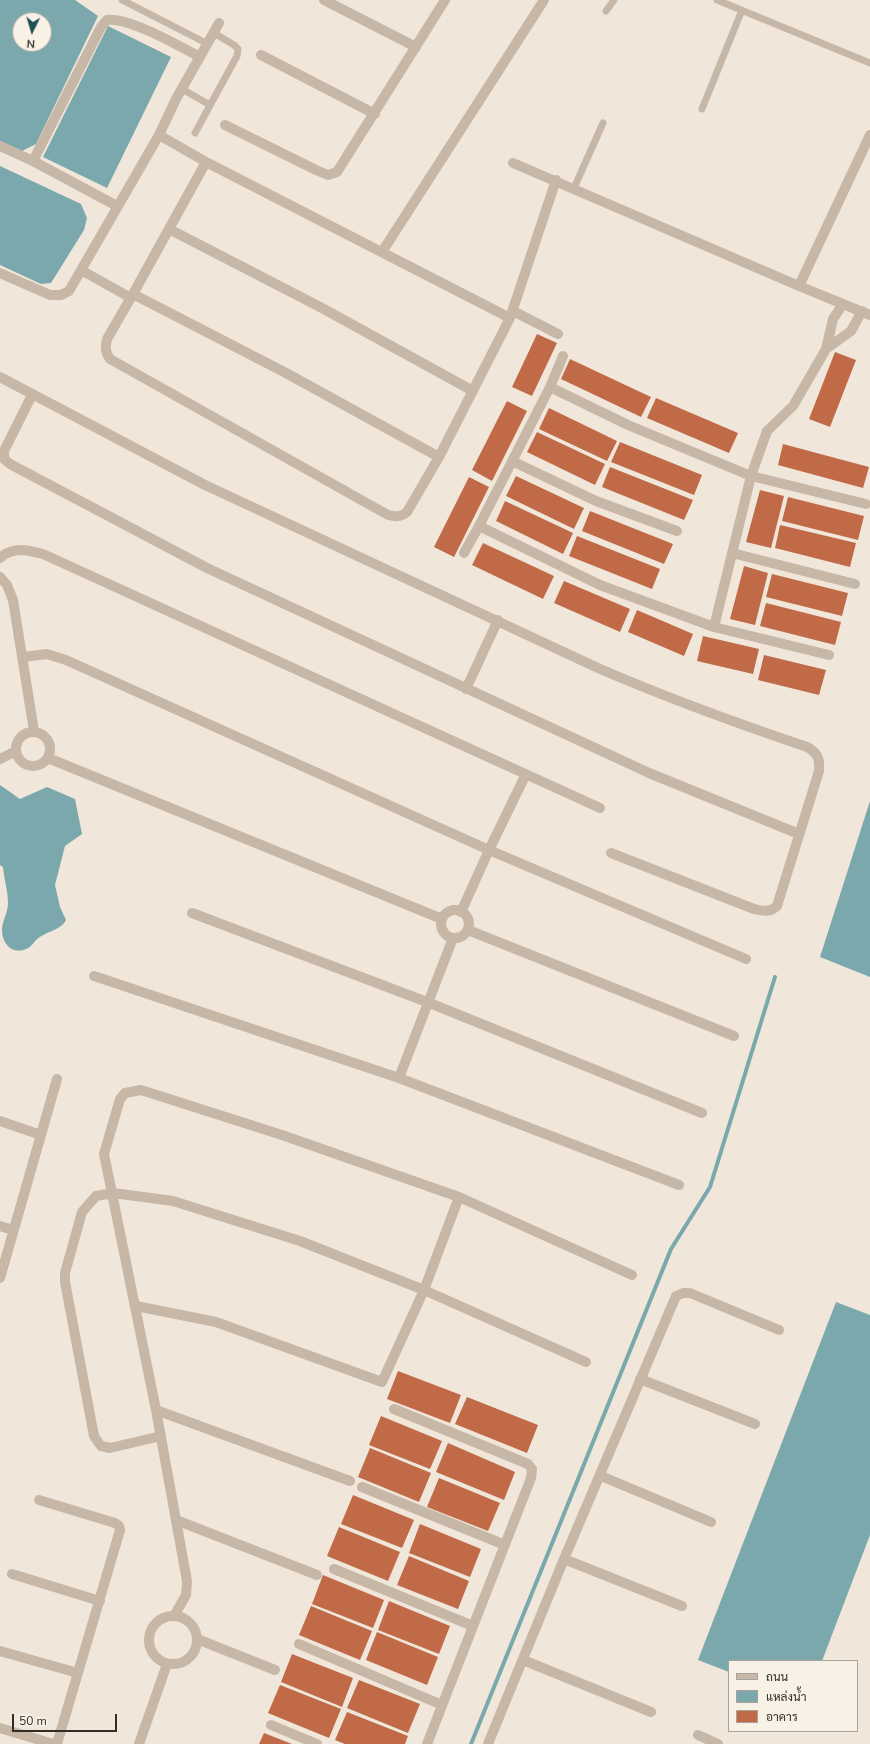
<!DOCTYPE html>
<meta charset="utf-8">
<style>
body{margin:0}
#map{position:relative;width:870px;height:1744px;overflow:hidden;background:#f0e7da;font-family:"Nunito Sans",Sarabun,sans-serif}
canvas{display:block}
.legend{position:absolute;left:728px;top:1660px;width:130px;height:72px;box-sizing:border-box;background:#f8f1e6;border:1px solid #aaa29a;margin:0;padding:5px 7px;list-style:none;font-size:12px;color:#342c27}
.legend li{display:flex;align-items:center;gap:8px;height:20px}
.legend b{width:20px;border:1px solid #aaa29a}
.north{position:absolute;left:12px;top:12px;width:40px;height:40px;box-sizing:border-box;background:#f8f1e6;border:1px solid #aaa29a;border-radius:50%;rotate:185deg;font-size:11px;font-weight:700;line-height:16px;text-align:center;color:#342c27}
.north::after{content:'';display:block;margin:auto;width:14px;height:18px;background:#1f4e53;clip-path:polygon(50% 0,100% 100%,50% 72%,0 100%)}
.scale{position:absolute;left:12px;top:1714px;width:105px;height:18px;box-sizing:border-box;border:2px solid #342c27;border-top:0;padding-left:5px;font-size:12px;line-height:14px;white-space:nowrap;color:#342c27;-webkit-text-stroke:3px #f8f1e6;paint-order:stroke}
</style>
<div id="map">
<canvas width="870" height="1744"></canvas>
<ul class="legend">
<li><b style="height:5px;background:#c7b7a7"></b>ถนน</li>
<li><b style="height:11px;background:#7ba8ac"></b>แหล่งน้ำ</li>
<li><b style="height:11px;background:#c06a48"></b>อาคาร</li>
</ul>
<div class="north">N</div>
<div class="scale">50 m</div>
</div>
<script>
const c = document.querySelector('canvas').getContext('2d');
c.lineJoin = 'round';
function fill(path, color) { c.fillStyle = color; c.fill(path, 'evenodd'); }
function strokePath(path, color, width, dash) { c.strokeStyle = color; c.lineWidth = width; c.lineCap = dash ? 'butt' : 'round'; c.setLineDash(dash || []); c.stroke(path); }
fill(new Path2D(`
 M0,0h75l23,16 -62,128 -14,7 -22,-10zM20,20h24v24h-24z
 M108,26l63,31 -64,131 -64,-31z
 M0,166l81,38 6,14 -3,12 -33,53 -10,1 -41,-19z
 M0,785l20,14 27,-12 28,12 7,35 -17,12 -10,39 5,22 6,13c-6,11 -20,11 -30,20 -2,2 -5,7 -8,8 -15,8 -26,-4 -26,-18 0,-9 6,-17 6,-27 0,-13 -4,-23 -5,-36l-3,-2z
 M870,801v176l-50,-20z
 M836,1302l34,13v220l-48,126h-93v11l-31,-12z`), '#7ba8ac');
strokePath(new Path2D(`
 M471,1744l200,-495 39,-62 65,-210`), '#7ba8ac', 4);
fill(new Path2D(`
 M537,334l20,9 -25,53 -20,-9z
 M835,352l21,8 -26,67 -21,-8z
 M570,359l81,38 -10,20 -80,-38z
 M656,398l82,35 -9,20 -82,-35z
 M507,401l20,10 -35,70 -20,-11z
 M549,408l68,33 -10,20 -68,-32z
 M537,432l68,32 -10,21 -68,-33z
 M620,442l82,33 -8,20 -83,-33z
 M783,444l86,23 -6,21 -85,-23z
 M610,467l83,33 -9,20 -82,-33z
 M516,476l68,32 -10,21 -68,-33z
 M469,477l20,10 -35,70 -20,-10z
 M760,490l24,6 -13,52 -25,-6z
 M788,497l76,19 -6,24 -76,-19z
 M505,501l68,32 -10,21 -67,-33z
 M590,511l83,33 -9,20 -82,-33z
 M780,525l76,18 -6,24 -75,-19z
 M577,536l83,33 -8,20 -83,-33z
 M483,543l71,33 -11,23 -71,-34z
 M744,566l24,7 -13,52 -25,-6z
 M772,574l76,19 -6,23 -76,-19z
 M564,581l66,28 -10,23 -66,-29z
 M766,603l75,19 -6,23 -75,-19z
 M637,610l56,24 -9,22 -56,-24z
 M703,636l56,13 -6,25 -56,-13z
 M764,655l62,15 -7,25 -61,-15z
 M398,1371l63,24 -11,28 -63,-24z
 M467,1397l71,28 -11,28 -72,-29z
 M381,1416l61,25 -12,28 -61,-24z
 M448,1443l67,29 -11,28 -68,-28z
 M370,1448l61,25 -12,29 -61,-25z
 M439,1478l61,25 -12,28 -61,-24z
 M353,1495l61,25 -12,28 -61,-24z
 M420,1524l61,25 -11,28 -61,-24z
 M339,1527l61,25 -12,29 -61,-25z
 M409,1556l60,25 -11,28 -61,-24z
 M323,1575l61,25 -11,28 -61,-24z
 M389,1601l61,25 -11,28 -61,-24z
 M311,1606l61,25 -12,29 -61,-25z
 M377,1632l61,25 -11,28 -61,-25z
 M292,1654l61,24 -11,29 -61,-25z
 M359,1680l61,24 -12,29 -61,-25z
 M280,1685l61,24 -12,29 -61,-25z
 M347,1712l61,24 -3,8h-60l-10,-4z
 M264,1733l28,11h-33z`), '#c06a48');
strokePath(new Path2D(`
 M122,0l86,44
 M717,0l153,63
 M606,11l8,-11
 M182,89l28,16
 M702,109l40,-99
 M195,133l42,-77 1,-7 -4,-4 -20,-12
 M574,188l29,-65`), '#c7b7a7', 7);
strokePath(new Path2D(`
 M324,0l92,47
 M261,55l114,59
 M225,125l91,45 12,5 9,-3 108,-172
 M159,135l17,-36 43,-76
 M0,146l33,15 84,45
 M33,161l68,-134 6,-7c22,-3 72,26 93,37
 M206,162l-73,132 -26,45c-2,8 -2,13 3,20l278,156c8,2 13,2 19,-3l32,-55 71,-139 46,-138
 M513,163l286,123 71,29
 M169,229l153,79 151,83
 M382,252l162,-252
 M81,270l50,28
 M0,273l50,22h11l8,-4 90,-156 47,27 304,156
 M799,286l71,-151
 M133,294l153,79 153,84
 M843,304l-10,15 -7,30 25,-18 11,-20
 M513,311l45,23
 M826,349l-33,57 -26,25 -16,45 -37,151 -114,-42 -121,-59 71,-139 78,38 123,51 115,28
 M0,377l205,108 393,183c69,30 138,55 209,79 11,6 13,12 12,24l-42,135c-8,7 -13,5 -23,3l-143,-56
 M550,387l13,-31
 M32,395l-28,56v8l6,5 197,104 442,205 150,61
 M512,461l84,40 81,30
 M464,553l15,-27
 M732,553l123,31
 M0,558c13,-12 28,-8 43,-4l557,254
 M0,577l7,8 6,15 21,131
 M714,627l115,28
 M23,657l24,-3 19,6 423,190 257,109
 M466,689l32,-69
 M16 749a17 17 0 1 1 34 0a17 17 0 1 1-34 0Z
 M48,758l394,161
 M0,759l16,-8
 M441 924a14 14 0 1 1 28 0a14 14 0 1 1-28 0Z
 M461,912l28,-62 37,-76
 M192,913l235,89 275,111
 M468,930l266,106
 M94,976l305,102 280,107
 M399,1078l54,-140
 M0,1121l41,14
 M0,1226l13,4
 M0,1278l57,-199
 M136,1306l80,16 166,60 42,-92 35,-93
 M640,1379l115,45
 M394,1409l134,55 4,5 -1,9 -104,266
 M156,1410l194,71
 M161,1436l-51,12 -9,-2 -7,-10 -29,-154v-9l17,-61 14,-16 17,-3 60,8 127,40 124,49 162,72
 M601,1476l110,46
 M362,1487l143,58
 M39,1500l76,23 4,3 1,4 -63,214
 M176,1520l141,55
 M564,1559l118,47
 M334,1569l139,57
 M12,1574l88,27
 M149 1640a24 24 0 1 1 48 0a24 24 0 1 1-48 0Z
 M174,1616l12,-21 1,-14 -31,-171 -52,-256 16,-55 5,-6 16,-3 141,45 177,62 173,78
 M197,1639l78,31
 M299,1644l143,61
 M0,1651l78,22
 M523,1660l128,52
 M271,1725l46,19
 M0,1728l53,16
 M698,1735l20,9
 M139,1744l28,-80
 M488,1744l76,-185 112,-263 7,-3h7l89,37`), '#c7b7a7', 10);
</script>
